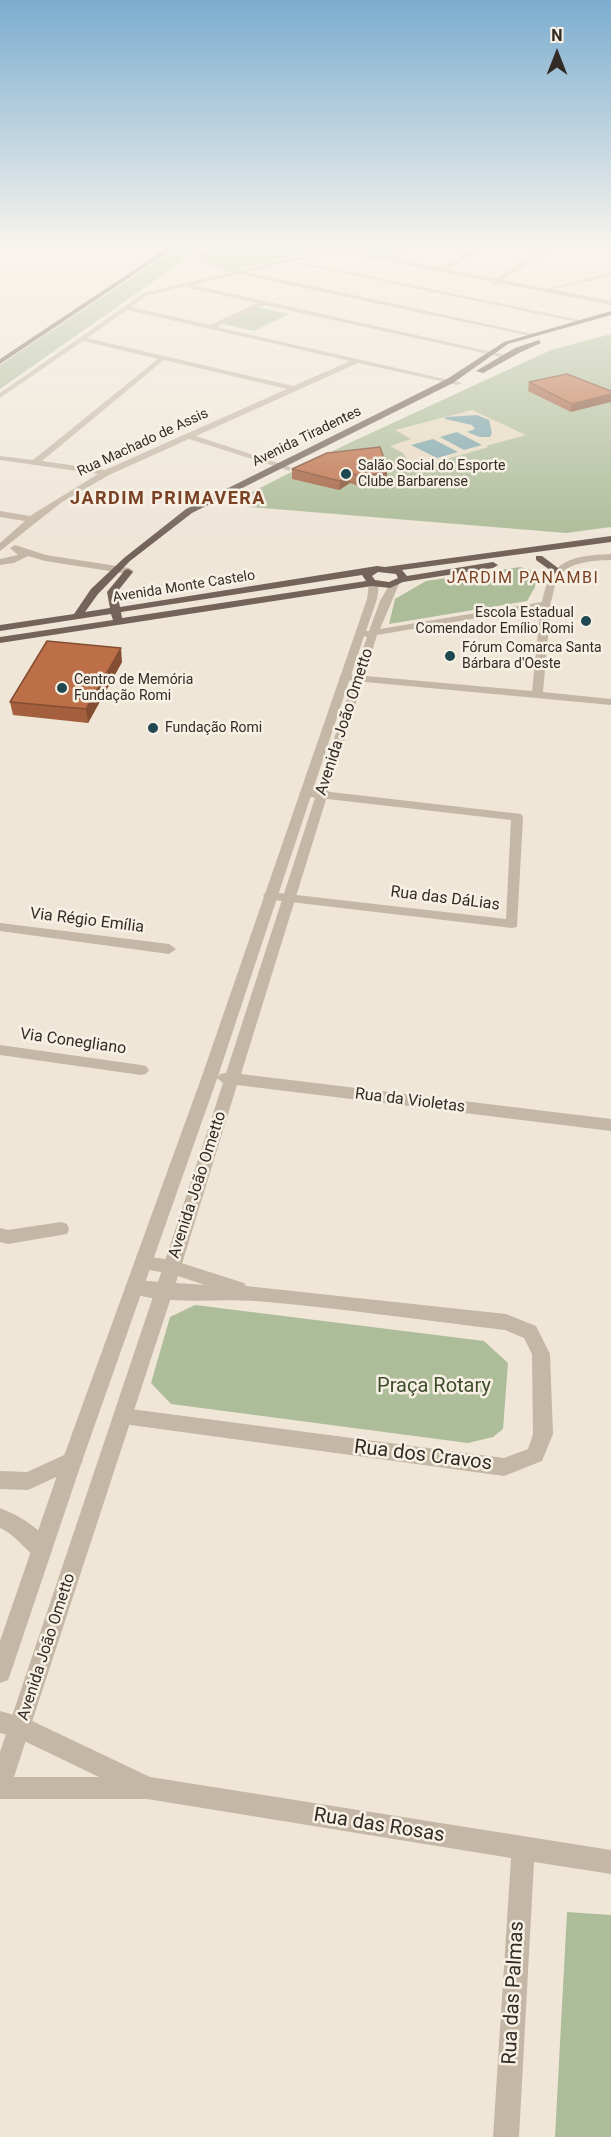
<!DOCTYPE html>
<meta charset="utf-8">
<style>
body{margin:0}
#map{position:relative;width:611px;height:2137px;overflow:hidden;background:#efe6d8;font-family:Roboto,sans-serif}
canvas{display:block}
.north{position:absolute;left:527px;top:24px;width:60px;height:60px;-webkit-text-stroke:4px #f7f0e4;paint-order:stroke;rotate:0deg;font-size:16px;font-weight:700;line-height:24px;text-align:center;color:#322b26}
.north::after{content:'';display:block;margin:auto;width:21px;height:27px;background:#322b26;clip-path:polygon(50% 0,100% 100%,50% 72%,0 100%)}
</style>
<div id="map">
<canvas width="611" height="2137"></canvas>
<div class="north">N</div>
</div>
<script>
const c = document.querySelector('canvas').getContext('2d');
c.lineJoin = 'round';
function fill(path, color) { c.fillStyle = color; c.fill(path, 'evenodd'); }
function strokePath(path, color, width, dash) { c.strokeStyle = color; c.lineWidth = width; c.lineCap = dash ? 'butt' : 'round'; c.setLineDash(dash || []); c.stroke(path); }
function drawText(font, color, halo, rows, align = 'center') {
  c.font = font + ' Roboto,sans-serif'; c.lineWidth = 5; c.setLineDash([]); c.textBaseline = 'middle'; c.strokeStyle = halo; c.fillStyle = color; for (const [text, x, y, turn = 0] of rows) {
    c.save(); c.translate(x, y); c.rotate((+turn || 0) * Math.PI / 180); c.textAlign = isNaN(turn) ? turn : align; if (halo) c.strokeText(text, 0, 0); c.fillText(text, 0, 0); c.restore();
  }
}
fill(new Path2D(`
 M180,246h24l-204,143v-24z
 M246,246h87l-99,23 -30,-9 -1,-2 5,-4z
 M358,246h43l-15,10 -40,-7z
 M258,307l31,7 -35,17 -31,-7z
 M611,334v193l-45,6 -316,-26 -18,-5 113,-57 182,-84 24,-11z
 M520,567l10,3 6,6 -1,11 -8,14 -138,23 6,-25 31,-18z
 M195,1305l289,36 24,22 -5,66 -10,8 -25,6 -297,-39 -20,-21 19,-66z
 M567,1912l44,3v222h-56z`), '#adbc99');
fill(new Path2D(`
 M472,410l54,25 -40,11 3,1 -56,16 3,2 -23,6 -10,-18 -13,-7 21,-7 -16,-9z`), '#e6d9c0');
fill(new Path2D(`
 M477,415l12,5 3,13 -2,4h-10l-13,-5 8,-3 -3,-4 -27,-6 1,-2z
 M457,432l25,13 -18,5 -24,-13z
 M433,439l25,13 -21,6 -26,-13z`), '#79a3a9');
fill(new Path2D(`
 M211,246h7l-2,2 27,-2 -33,6 -7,7 36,11 103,-24h10l-8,3 43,8 18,-11h7l-18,12 49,10 34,-22h7l-35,23 47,10 51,-33h7l-51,34 44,9 64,-17v4l-59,13 59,12v4l-112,-22 -5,2 -2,-3 -156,-31 -41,10 290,60 -3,2 -292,-61 -43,10 286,62 -3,2 -291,-62 -46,11 317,71 -4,2 -241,-53 -48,22 245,56 -4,2 -100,-22 -162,73 94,31v4l-101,-32 -80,36 -47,27 -62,49v-8l25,-22 -25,-4v-6l30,5 68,-42 -98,-14v-4l33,4 125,-101 -75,-18 -83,57v-5l144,-100 88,-21 -35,-11 3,-7zM186,286l3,2 68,15 -47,22 -79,-18 17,-12zM127,310l223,51 -57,25 -206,-48zM164,360l123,29 -182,81 -63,-9z
 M15,545l31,10 83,13 5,3 -5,3 -84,-13 -17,-5 -14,7 -14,2v-6l18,-4 -8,-7z
 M546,601l5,3 -8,88 68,7v6l-267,-25 -5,-3 5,-3 188,17 9,-87z
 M305,789l216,25 2,3 -6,110 -5,1 -247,-29 -2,-3 2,-3 5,-1 236,27 5,-99 -210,-24 -2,-3z
 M0,923l169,21 7,5 -7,5 -169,-23z
 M0,1045l141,20 5,1 3,4 -3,4 -5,1 -141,-20z
 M61,1222l6,2 2,5 -2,5 -59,10 -8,-2v-14l8,2z
 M143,1256l29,4 72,23 2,3 260,28 30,12 14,28 3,80 -11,27 -38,15 -388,-53 -2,-6 2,-6 7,-3 381,50 24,-9 5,-15 -1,-80 -8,-16 -19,-8c-83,-10 -167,-22 -250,-29 -41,-3 -88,5 -127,-9l-3,-5 3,-5 6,-2 71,5 -33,-11 -35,-6 -3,-5 3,-5z
 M73,1451l7,3 3,6 -3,6 -52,24 -28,-1v-18l27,1z
 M0,1508c21,9 43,20 52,42l-3,7 -7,3c-16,-7 -24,-24 -42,-32z
 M0,1711l28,8 122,58 461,73v24l-77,-12 -15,275h-26l18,-279 -364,-59h-147v-22h99l-81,-39 -18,-5z`), '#c5b7a5');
fill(new Path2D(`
 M611,554v6c-20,1 -47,1 -55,23 -3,7 -3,16 -7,23l-172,29 -136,439 370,45v12l-374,-46 -56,182 -170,519 -3,8 -8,3v-45l163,-485 60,-184 -6,-5 3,-4 6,-1 141,-436 -3,-1 -146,440 -137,388 -70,208 -3,8 -8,3v-42l61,-177 141,-388 165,-477 2,-15 5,-3 5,3 -2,15 -11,32h3l11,-30 11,-19 8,2 -19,45 162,-27c8,-43 30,-46 69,-48z`), '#c5b7a5');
fill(new Path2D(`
 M170,246h7l-177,118v-5z
 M611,311v4l-103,29 -55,39 -261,130 -62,48 -32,33 -13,18 25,-4 -3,-16 18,-22 3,-1 5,3 -16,20 3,15 257,-41 8,1 226,-31v6l-209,28 5,6 86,-14 5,3 -5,3 -90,14 -13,6 -18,-2 -372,57v-6l113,-17 -2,-6 -111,17v-6l74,-11 17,-25 33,-31 62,-49 261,-130 57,-37zM378,572l18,2 2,4 -9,4 -14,-2 -3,-4zM362,575l4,6 -244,37 -1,-6z
 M539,340l2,3 -20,9 -38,21 -7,-2 39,-23z
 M536,556h6l20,15 -8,2 -18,-13z`), '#736358');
fill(new Path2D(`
 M529,382l82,9 -40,21 -43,-21z
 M292,469l95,7 -10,2v6l-15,3 -12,-4 -11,7 -47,-11z
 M122,662l-34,61 -75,-8 -3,-13z`), '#a35f3e');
fill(new Path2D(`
 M611,394v8l-40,10 1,-8z
 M387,467v9l-10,2v6l-15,3v-10l11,-8z
 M351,473l-1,10 -11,7 1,-9z
 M121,648l1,14 -34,61 -2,-14z`), '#844e32');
const building = new Path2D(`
 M567,374l44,17v3l-39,10 -43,-22z
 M380,447l7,20 -14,2 4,5 -15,3 -11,-4 -11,8 -48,-12 35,-16z
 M47,641l74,7 -35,61 -76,-7z`);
fill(building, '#bd6f48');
strokePath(building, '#844e32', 1.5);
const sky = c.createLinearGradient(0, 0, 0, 545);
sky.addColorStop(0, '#7badcf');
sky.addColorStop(0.45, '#f8f4ed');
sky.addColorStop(1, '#f8f4ed00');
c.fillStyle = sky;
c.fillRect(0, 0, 611, 545);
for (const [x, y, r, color] of [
 [346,474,6,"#1f4850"],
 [586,621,6,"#1f4850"],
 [450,656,6,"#1f4850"],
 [62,688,6,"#1f4850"],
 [153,728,6,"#1f4850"]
]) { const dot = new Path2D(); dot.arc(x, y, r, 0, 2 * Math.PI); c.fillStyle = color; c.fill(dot); strokePath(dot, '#f7f0e4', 2); }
drawText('14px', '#322b26', '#f7f0e4', [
 ["Avenida Tiradentes",307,437,-26],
 ["Rua Machado de Assis",143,443,-25],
 ["Avenida Monte Castelo",184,587,-9]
]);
drawText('14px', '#322b26', '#f7f0e4', [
 ["Salão Social do Esporte",358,466],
 ["Clube Barbarense",358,482],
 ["Escola Estadual",574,613,"right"],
 ["Comendador Emílio Romi",574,629,"right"],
 ["Fórum Comarca Santa",462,648],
 ["Bárbara d'Oeste",462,664],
 ["Centro de Memória",74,680],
 ["Fundação Romi",74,696],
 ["Fundação Romi",165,728]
], 'left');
c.letterSpacing = '1.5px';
drawText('16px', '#7a4125', '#f7f0e4', [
 ["JARDIM PANAMBI",523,579]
]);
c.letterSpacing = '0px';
drawText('16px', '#322b26', '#f7f0e4', [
 ["Avenida João Ometto",345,722,-72],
 ["Rua das DáLias",445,899,7],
 ["Via Régio Emília",87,921,7],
 ["Via Conegliano",73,1042,8],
 ["Rua da Violetas",410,1101,7],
 ["Avenida João Ometto",198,1185,-72],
 ["Avenida João Ometto",47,1647,-72]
]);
c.letterSpacing = '1.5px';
drawText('bold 18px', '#7a4125', '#f7f0e4', [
 ["JARDIM PRIMAVERA",168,499]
]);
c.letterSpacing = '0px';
drawText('20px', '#3e4e2b', '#f7f0e4', [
 ["Praça Rotary",434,1387]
]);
drawText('20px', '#322b26', '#f7f0e4', [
 ["Rua dos Cravos",423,1456,7],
 ["Rua das Rosas",379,1826,9],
 ["Rua das Palmas",514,1993,-87]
]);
</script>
